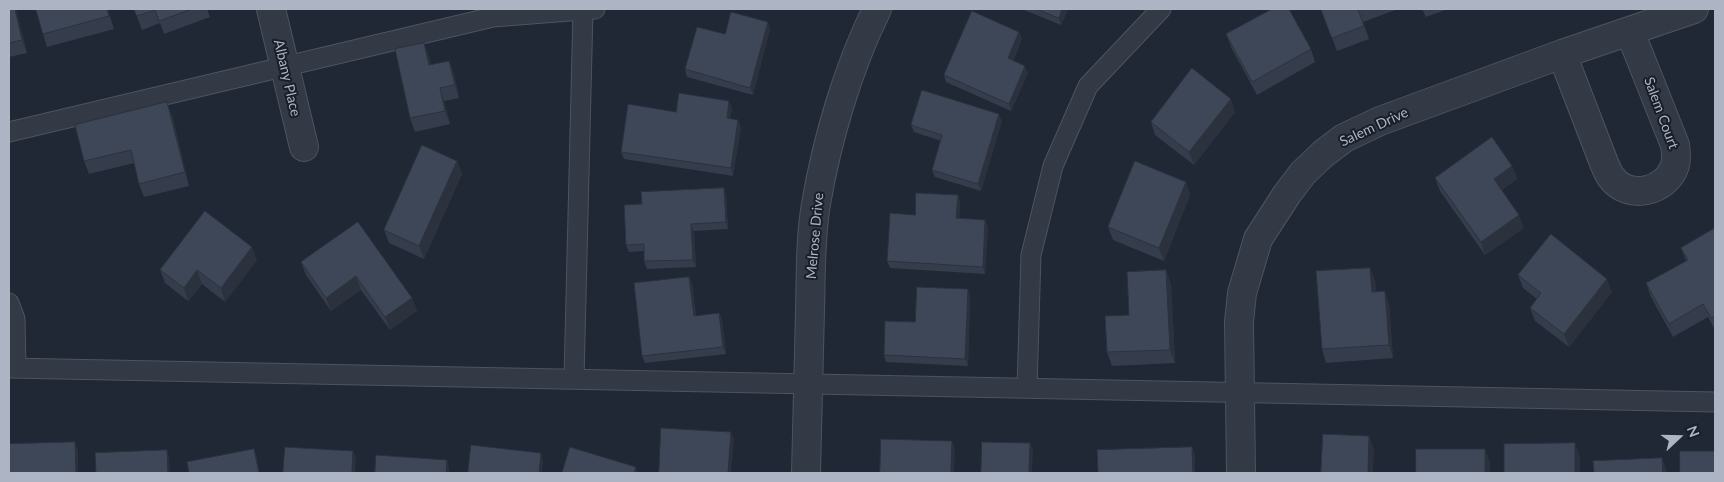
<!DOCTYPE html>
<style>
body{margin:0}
#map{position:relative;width:1724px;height:482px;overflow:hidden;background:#202735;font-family:Lato,sans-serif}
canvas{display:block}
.frame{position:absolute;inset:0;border:10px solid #adb4c3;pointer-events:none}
.north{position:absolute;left:1654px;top:412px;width:50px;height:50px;-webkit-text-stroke:4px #191f2a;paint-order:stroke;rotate:69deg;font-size:14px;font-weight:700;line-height:20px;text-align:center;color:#adb4c3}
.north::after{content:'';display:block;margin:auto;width:18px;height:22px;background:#adb4c3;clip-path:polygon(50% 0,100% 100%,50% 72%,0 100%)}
</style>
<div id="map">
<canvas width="1724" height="482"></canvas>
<div class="frame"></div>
<div class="north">N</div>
</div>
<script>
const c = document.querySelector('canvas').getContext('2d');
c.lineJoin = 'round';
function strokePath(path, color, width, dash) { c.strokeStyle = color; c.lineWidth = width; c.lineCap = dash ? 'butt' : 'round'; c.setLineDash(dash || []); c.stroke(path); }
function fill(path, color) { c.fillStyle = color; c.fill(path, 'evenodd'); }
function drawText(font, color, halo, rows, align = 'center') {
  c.font = font + ' Lato,sans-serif'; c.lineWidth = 4; c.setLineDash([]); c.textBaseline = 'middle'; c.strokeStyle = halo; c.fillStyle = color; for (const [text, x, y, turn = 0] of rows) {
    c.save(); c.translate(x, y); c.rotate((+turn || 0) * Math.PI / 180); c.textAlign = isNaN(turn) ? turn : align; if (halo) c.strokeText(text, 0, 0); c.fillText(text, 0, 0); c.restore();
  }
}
const service = new Path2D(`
 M9,132l484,-115 102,-8
 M9,303l6,16 1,49
 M9,368l1706,34
 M574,379l9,-369
 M1027,388l4,-133 22,-89 35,-80 73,-77`);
const minor = new Path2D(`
 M271,9l33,138
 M1562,54l42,109c2,5 4,10 7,14 17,24 56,15 64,-12 2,-6 1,-13 0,-20l-45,-113
 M1241,473l-2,-151 3,-29 16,-54 29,-45 16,-21 20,-19 21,-16 36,-17 182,-67 132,-45`);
const tertiary = new Path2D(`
 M806,473c1,-54 3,-109 4,-163 1,-35 0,-71 6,-106 11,-65 32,-136 61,-195`);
strokePath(service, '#4d5461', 21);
strokePath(minor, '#4d5461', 30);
strokePath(tertiary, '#4d5461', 30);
strokePath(service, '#333a46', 19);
strokePath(minor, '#333a46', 28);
strokePath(tertiary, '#333a46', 28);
fill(new Path2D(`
 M9,9h7l11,44 -18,4z
 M36,9h72l6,20 -67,18 -4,-13z
 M134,9h73l3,8 -46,17 -4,-11 -18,7z
 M1022,9h46l-7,16z
 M1321,9h77l-35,13 6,17 -32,12z
 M1422,9h26l-22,8z
 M768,22l2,7 -17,66 -66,-18 -2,-8 40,-35z
 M1019,32l3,7 -9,22 15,12 -17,38 -65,-29 -2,-7z
 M1226,34l85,15 4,13 -58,33 -26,-48z
 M429,56l2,9 18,-4 5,13 5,24 -15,3 6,23 -35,8 -5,-14z
 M732,108l-2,11 8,1 3,7 -8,49 -109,-17 -3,-7 55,-40z
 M1235,112l-41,53 -39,-30 -4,-13z
 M172,115l17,71 -45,11 -5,-13 -5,-21 -45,11 -5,-13z
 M1002,121l-21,70 -46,-14 -3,-7 9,-29 -27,-9 -3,-7z
 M457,161l5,13 -38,85 -35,-16 -5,-13z
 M1512,166l5,13 -15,11 22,38 -39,27 -45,-64 -5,-13z
 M1186,182l4,13 -26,66 -51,-21 -5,-13z
 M726,195l2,34 -34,2 2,36 -49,2 -3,-8v-10l-15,1 -3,-7 16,-41z
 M958,195l2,7 -1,16 26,2 3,7 -3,47 -95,-6 -3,-7 28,-46z
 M358,222l54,76 5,13 -27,19 -29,-40 -30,21 -25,-36 -5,-13z
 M1715,228v102l-7,-13 -35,20 -22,-40 -5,-14 40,-22 -5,-13z
 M257,260l-32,42 -23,-18 -14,17 -23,-18 -5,-13z
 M1370,268l5,13 1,10 13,13 4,54 -67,5 -4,-14z
 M1518,275l94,17 -43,55 -34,-26 -5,-13 7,-9 -14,-11z
 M689,277l3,7 4,32 23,-3 3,7 4,34 -81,9 -3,-7z
 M1171,283l4,80 -63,3 -5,-14 22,-37z
 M968,289l2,7 -2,70 -82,-4 -2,-7 31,-33z`), '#353d4c');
fill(new Path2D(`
 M15,9h1l11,44 -5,-13z
 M107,9h1l6,20 -5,-13z
 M1062,9h6l-7,16 -2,-7z
 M768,22l2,7 -17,66 -3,-7z
 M1019,32l3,7 -12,27 -2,-8z
 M424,43l5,13 5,22 -5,-13z
 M449,61l5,13 5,24 -4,-13z
 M1025,66l3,7 -17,38 -2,-7z
 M440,88l4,13 6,23 -5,-13z
 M1231,99l4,13 -41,53 -5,-13z
 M729,101l3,7 -3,17 -2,-7z
 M167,102l5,13 17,71 -4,-14z
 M999,114l3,7 -21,70 -3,-7z
 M738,120l3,7 -8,49 -2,-8z
 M457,161l5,13 -38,85 -5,-13z
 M1512,166l5,13 -18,13 -5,-13z
 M1186,182l4,13 -26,66 -5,-13z
 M724,188l2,7 2,34 -2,-7z
 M958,195l2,7 -1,23 -3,-7z
 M1519,215l5,13 -39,27 -4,-13z
 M985,220l3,7 -3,47 -2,-7z
 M691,224l3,7 2,36 -3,-7z
 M252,247l5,13 -32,42 -4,-14z
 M1370,268l5,13 2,24 -5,-13z
 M197,270l5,14 -14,17 -4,-13z
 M1166,270l5,13 4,80 -5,-13z
 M356,276l5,14 -30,21 -5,-13z
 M689,277l3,7 4,39 -2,-7z
 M1607,279l5,13 -43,55 -5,-13z
 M968,289l2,7 -2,70 -3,-7z
 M1385,291l4,13 4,54 -4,-13z
 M412,298l5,13 -27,19 -5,-13z
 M719,313l3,7 4,34 -3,-7z
 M731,432l3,7 -3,34h-3z
 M1369,436l5,13 -1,24h-5z
 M952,441l3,8 -1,24h-3z
 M75,442l3,8v23h-2z
 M1030,443l3,7 -1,23h-3z
 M1575,443l5,13v17h-5z
 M1192,447l3,7v19h-2z
 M254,449l3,8 3,16h-1z
 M1485,449l5,13v11h-5z
 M167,450l2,7 1,16h-2z
 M353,451l3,7 -1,15h-3z
 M541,453l2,7 -1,13h-3z
 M1662,458l5,13v2h-4z
 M447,460l2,7v6h-3z
 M636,467l2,6h-4z`), '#2b323e');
const building = new Path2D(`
 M9,9h6l7,31 -13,3z
 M36,9h71l2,7 -66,18z
 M134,9h58l-33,12 -4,-11 -18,6z
 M1037,9h25l-3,9z
 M1272,9h17l22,40 -59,33 -26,-48z
 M1321,9h38h-1l6,17 -32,12z
 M972,11l47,21 -11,26 17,8 -16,38 -65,-29z
 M731,12l37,10 -18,66 -65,-19 12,-42 28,7z
 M424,43l5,22 20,-4 6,24 -15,3 5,23 -35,7 -15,-69z
 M1192,68l39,31 -42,53 -38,-30z
 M922,90l77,24 -21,70 -46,-14 10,-35 -31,-10z
 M679,93l50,8 -2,17 11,2 -7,48 -110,-16 7,-48 48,8z
 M167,102l18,70 -46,12 -8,-34 -47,11 -9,-36z
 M1492,137l20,29 -18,13 25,36 -38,27 -46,-64z
 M422,145l35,16 -38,85 -35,-16z
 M1135,161l51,21 -27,66 -51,-21z
 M724,188l2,34 -35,2 2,36 -49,1v-17l-18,1 -2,-40 18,-1 -1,-12z
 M916,193l42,2 -2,23 29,2 -2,47 -96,-6 3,-48 25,2z
 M205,211l47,36 -31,41 -24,-18 -13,18 -24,-18z
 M358,222l54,76 -27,19 -29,-41 -30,22 -25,-36z
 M1715,228v88l-4,2 -8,-14 -34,20 -23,-41 42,-23 -7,-12z
 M1551,234l56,45 -43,55 -34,-26 11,-15 -23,-18z
 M1370,268l2,24 13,-1 4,54 -67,4 -6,-78z
 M1166,270l4,80 -63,2 -2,-36 24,-1 -2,-43z
 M689,277l5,39 25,-3 4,34 -81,9 -8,-73z
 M917,287l51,2 -3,70 -81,-4 1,-34 30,1z
 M661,428l70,4 -3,41h-69z
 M1323,434l46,2 -1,37h-47z
 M881,439l71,2 -1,32h-71z
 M75,442l1,31h-67v-29z
 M982,442l48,1 -1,30h-48z
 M1575,443v30h-71v-29z
 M471,445l70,8 -2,20h-71z
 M285,447l68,4 -1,22h-69z
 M570,447l66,20 -2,6h-72z
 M1192,447l1,26h-95l-1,-23z
 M254,449l5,24h-70l-2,-11z
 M1416,449h69v24h-69z
 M167,450l1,23h-72l-1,-20z
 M1680,451h35v22h-35z
 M376,455l71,5 -1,13h-71z
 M1662,458l1,15h-69l-1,-12z`);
fill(building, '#3e4758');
strokePath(building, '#2b323e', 1);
drawText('14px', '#adb4c3', '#191f2a', [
 ["Albany Place",287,78,77],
 ["Salem Court",1661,113,70],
 ["Salem Drive",1374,127,-25],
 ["Melrose Drive",815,236,-85]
]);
</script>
